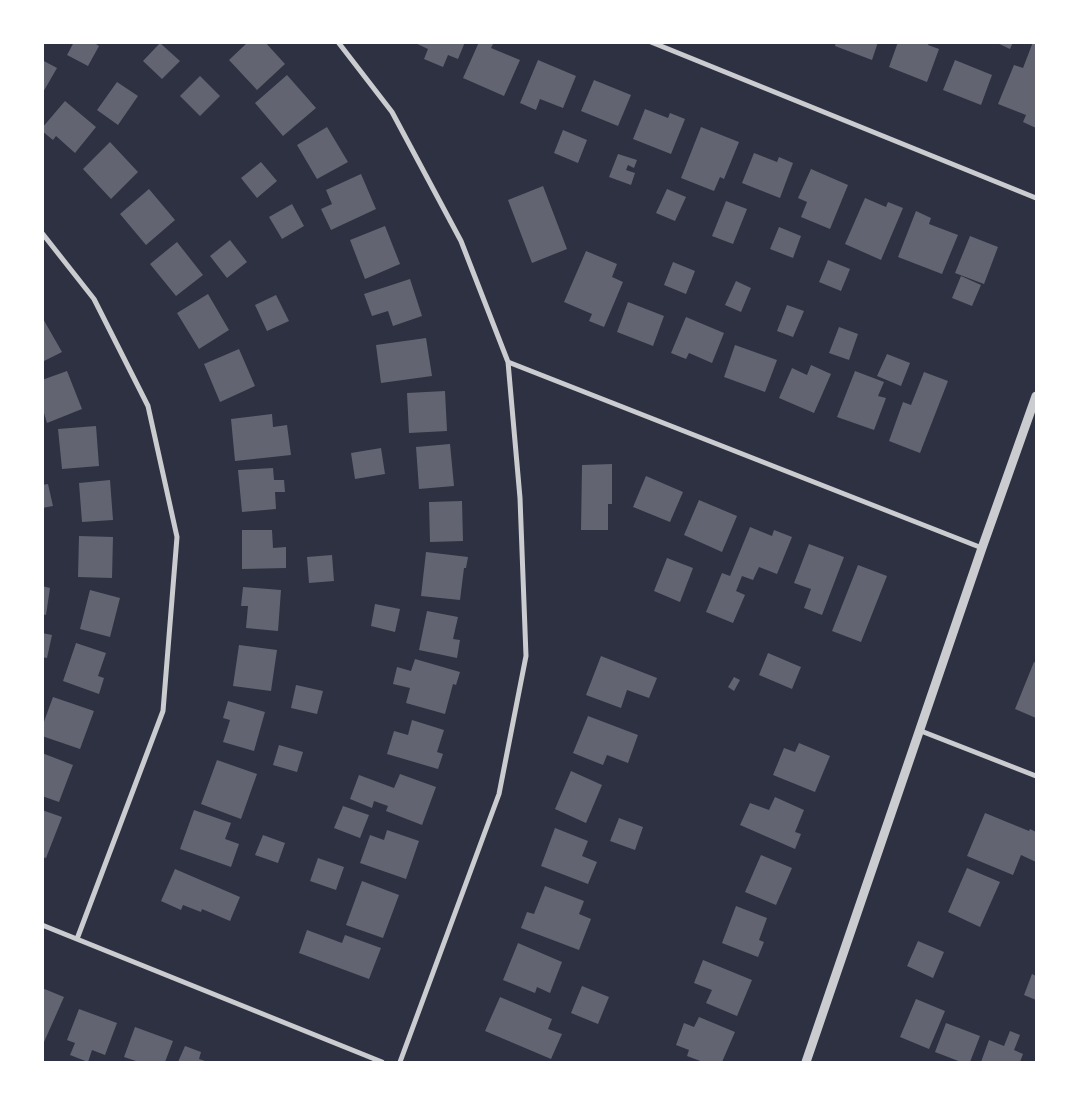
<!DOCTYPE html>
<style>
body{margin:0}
#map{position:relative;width:1079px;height:1105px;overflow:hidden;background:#2d3142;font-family:Jost,sans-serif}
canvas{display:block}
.frame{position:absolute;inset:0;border:44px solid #fff;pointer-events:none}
</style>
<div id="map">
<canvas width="1079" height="1105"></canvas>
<div class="frame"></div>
</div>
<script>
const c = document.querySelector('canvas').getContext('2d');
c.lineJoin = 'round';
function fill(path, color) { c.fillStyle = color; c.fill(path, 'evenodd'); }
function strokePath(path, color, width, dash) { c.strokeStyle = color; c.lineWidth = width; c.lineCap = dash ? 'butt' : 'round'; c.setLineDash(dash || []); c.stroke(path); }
fill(new Path2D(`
 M74,42h19l6,4 -11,20 -21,-11z
 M248,42h17l20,22 -28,26 -28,-30z
 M413,42h52l-7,17 -10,-4 -5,12 -19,-8 4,-10z
 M479,42h15l-3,6 29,12 -16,36 -41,-18z
 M836,42h42l-6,18 -37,-14z
 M898,42h31l-1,3 11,4 -12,33 -38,-15z
 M995,42h18l-3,7z
 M1033,42h3v86l-13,-6 3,-7 -28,-11 16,-39 9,3z
 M160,43l20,18 -18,18 -19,-18z
 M42,60l15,8 -15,26z
 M538,60l38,16 -13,32 -23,-9 -4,11 -16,-7z
 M955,60l37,15 -11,30 -38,-15z
 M287,75l29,33 -33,28 -28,-33z
 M200,76l20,20 -20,20 -20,-20z
 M594,80l37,15 -13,31 -37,-15z
 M117,82l21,14 -20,29 -21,-15z
 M65,101l31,26 -21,26 -19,-17 -3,4 -11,-9v-3z
 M645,109l23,9 2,-5 15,6 -14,35 -38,-15z
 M327,127l21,35 -31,17 -20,-34z
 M701,127l38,15 -15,37 -4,-2 -6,14 -33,-13z
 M563,130l24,10 -9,23 -24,-10z
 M110,142l28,30 -27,27 -28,-30z
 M754,153l23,9 2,-5 14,6 -13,35 -38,-15z
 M618,154l19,6 -3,8 -6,-3 -2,5 9,3 -4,12 -22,-8z
 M261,162l16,19 -20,17 -16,-20z
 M811,169l37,16 -18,44 -29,-12 6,-15 -9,-4z
 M361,174l15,35 -45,21 -10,-21 11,-5 -6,-14z
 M543,186l24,63 -35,14 -24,-63z
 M149,189l26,31 -29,25 -26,-31z
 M667,189l19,8 -11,24 -19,-8z
 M865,198l21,9 2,-5 15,6 -22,52 -36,-16z
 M726,201l21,8 -14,35 -21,-8z
 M292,204l12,22 -22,13 -13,-22z
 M916,211l15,7 -2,6 29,11 -16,39 -44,-17z
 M385,226l15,38 -35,15 -15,-39z
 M779,227l22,9 -8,22 -23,-9z
 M970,236l28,11 -14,37 -29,-11z
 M230,240l17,22 -20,16 -17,-22z
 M177,242l26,33 -27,21 -26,-32z
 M586,251l31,13 -5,13 11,5 -19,45 -15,-6 3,-7 -28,-12z
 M828,260l22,9 -9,22 -22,-9z
 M673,262l22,9 -9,23 -22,-9z
 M961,276l20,9 -9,21 -20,-8z
 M410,279l12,37 -29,10 -5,-15 -16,5 -8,-22z
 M736,281l15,7 -10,24 -16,-7z
 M208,294l21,36 -30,19 -22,-36z
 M276,295l13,26 -22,10 -12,-26z
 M628,302l36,14 -11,30 -36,-14z
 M787,305l17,6 -11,26 -16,-6z
 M42,317l20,35 -20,10z
 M686,317l38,16 -12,30 -23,-10 -3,6 -15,-6z
 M839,327l19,7 -9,26 -20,-7z
 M426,338l6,38 -51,7 -5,-38z
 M735,345l42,15 -12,32 -41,-15z
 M239,349l16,37 -35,16 -16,-38z
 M887,354l23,9 -9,23 -24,-10z
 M811,365l20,9 -17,39 -35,-15 13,-30 15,7z
 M67,371l15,38 -35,14 -3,-10 -2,1v-34z
 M855,371l29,11 -6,14 8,2 -12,32 -37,-13z
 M924,372l24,9 -28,72 -31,-12 14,-39 8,3z
 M445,391l2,40 -38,2 -2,-40z
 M272,414l1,13 14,-2 4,30 -56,6 -4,-42z
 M96,426l3,40 -37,3 -4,-40z
 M450,444l4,42 -35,3 -3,-42z
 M381,448l4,26 -30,5 -4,-26z
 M612,464v40h-4v26h-27l1,-65z
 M273,468l1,12h10l1,12h-10l1,17 -34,3 -4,-42z
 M646,476l37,16 -13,30 -37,-15z
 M110,480l3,40 -31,2 -3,-39z
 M48,484l5,22 -11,2v-23z
 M699,500l38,16 -15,36 -38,-17z
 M462,501l1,40 -33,1 -1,-40z
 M750,527l22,9 2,-6 18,7 -15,37 -18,-7 -6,13 -11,-4 -6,15 9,4 -12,28 -27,-11 16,-39 8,3z
 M242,530h30l1,18 13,-1v21l-44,1z
 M79,536l34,1 -1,41 -34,-1z
 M809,544l35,13 -22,58 -18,-7 7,-19 -17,-6z
 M426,552l42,5 -2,11h-2l-4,32 -39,-4z
 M332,555l2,26 -25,2 -2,-26z
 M667,558l26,10 -13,34 -26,-11z
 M858,565l29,11 -26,66 -29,-11z
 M42,586l8,2 -4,27 -4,-1z
 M243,587l38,3 -3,41 -32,-3 2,-22h-7z
 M90,590l30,8 -10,39 -30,-8z
 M375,604l25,5 -5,23 -24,-6z
 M427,611l31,6 -5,22 7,1 -3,18 -38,-8z
 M42,633l10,2 -5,23 -5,-1z
 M76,643l30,10 -8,23 6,2 -5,16 -36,-13z
 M239,645l38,5 -6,41 -38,-5z
 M768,653l33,14 -9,22 -33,-14z
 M601,656l56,22 -8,20 -22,-8 -6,18 -35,-13z
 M415,659l45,13 -4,13 -3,-1 -8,30 -39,-11 4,-15 -17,-4 4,-17 14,4z
 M1034,662l2,1v55l-21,-9z
 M734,677l6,3 -6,11 -6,-4z
 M296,685l27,6 -6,23 -26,-6z
 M53,697l41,14 -14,38 -38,-13v-9z
 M228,701l37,11 -11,39 -31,-9 7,-22 -7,-2z
 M588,716l50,19 -10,28 -21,-8 -4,10 -30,-12z
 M412,720l32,10 -7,22 6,2 -5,15 -51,-15 7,-23 14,4z
 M799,743l31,13 -15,36 -42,-17 11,-27 11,4z
 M279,745l24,7 -6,20 -24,-7z
 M42,753l31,12 -14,37 -17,-6z
 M217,760l40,14 -16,45 -40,-15z
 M571,771l31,14 -16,38 -31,-14z
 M400,774l36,13 -14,38 -36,-14 2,-5 -14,-5 -2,7 -22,-9 9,-24 35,13z
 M775,797l29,13 -9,22 6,2 -6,15 -55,-24 10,-22 19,7z
 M343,806l26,9 -9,23 -26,-10z
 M42,810l20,7 -16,41 -4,-1z
 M194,810l37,13 -6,16 14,5 -8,23 -51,-18z
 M985,813l44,18 1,-2 6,3v30l-15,-7 -8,20 -46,-19z
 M619,818l24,9 -8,23 -25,-9z
 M555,828l33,13 -6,15 15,6 -9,22 -47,-18z
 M387,830l32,11 -13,38 -46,-16 10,-28 14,5z
 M263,835l22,8 -7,20 -23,-8z
 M761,855l31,13 -16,37 -31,-13z
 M318,858l26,9 -8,23 -26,-9z
 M967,868l33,14 -20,45 -32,-15z
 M175,869l65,28 -10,24 -28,-12 -1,3 -18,-7 -2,5 -20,-9z
 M362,881l37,14 -16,43 -37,-13z
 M545,886l39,15 -5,13 12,5 -12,31 -58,-22 6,-16 7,2z
 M736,906l31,12 -8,22 5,2 -6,15 -36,-14z
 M307,930l35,13 3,-8 36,13 -12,31 -70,-26z
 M918,941l26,11 -11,26 -26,-12z
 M518,943l44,19 -12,31 -13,-6 -2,6 -32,-13z
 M703,960l49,20 -15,36 -31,-13 6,-13 -18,-7z
 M1032,974l4,2v24l-12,-5z
 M582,986l27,11 -11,27 -27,-11z
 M42,988l22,9 -20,45 -2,-1z
 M500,997l52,22 -4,10 14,5 -11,25 -66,-28z
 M916,999l29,12 -16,38 -29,-12z
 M79,1009l38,14 -12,32 -13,-5 -4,12 -18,-7 5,-12 -8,-3z
 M699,1017l36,15 -13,30h-19l-16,-6 2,-6 -13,-5 8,-22 10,4z
 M946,1023l34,13 -10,26h-9l-26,-10z
 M135,1027l38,14 -8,21h-26l-15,-5z
 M1010,1031l10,4 -6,15 9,4 -3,8h-39l8,-22 15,6z
 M185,1046l16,6 -2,7 9,3h-30z`), '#626471');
strokePath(new Path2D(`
 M338,42l54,70 69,129 47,121 12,136 6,158 -27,138 -99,268
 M651,42l385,156
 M42,233l52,66 54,107 29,131 -14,174 -86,228
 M508,362l474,186
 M921,731l115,45
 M42,925l340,137`), '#caccd0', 5);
strokePath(new Path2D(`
 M806,1062l176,-514 54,-152`), '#caccd0', 9);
</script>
